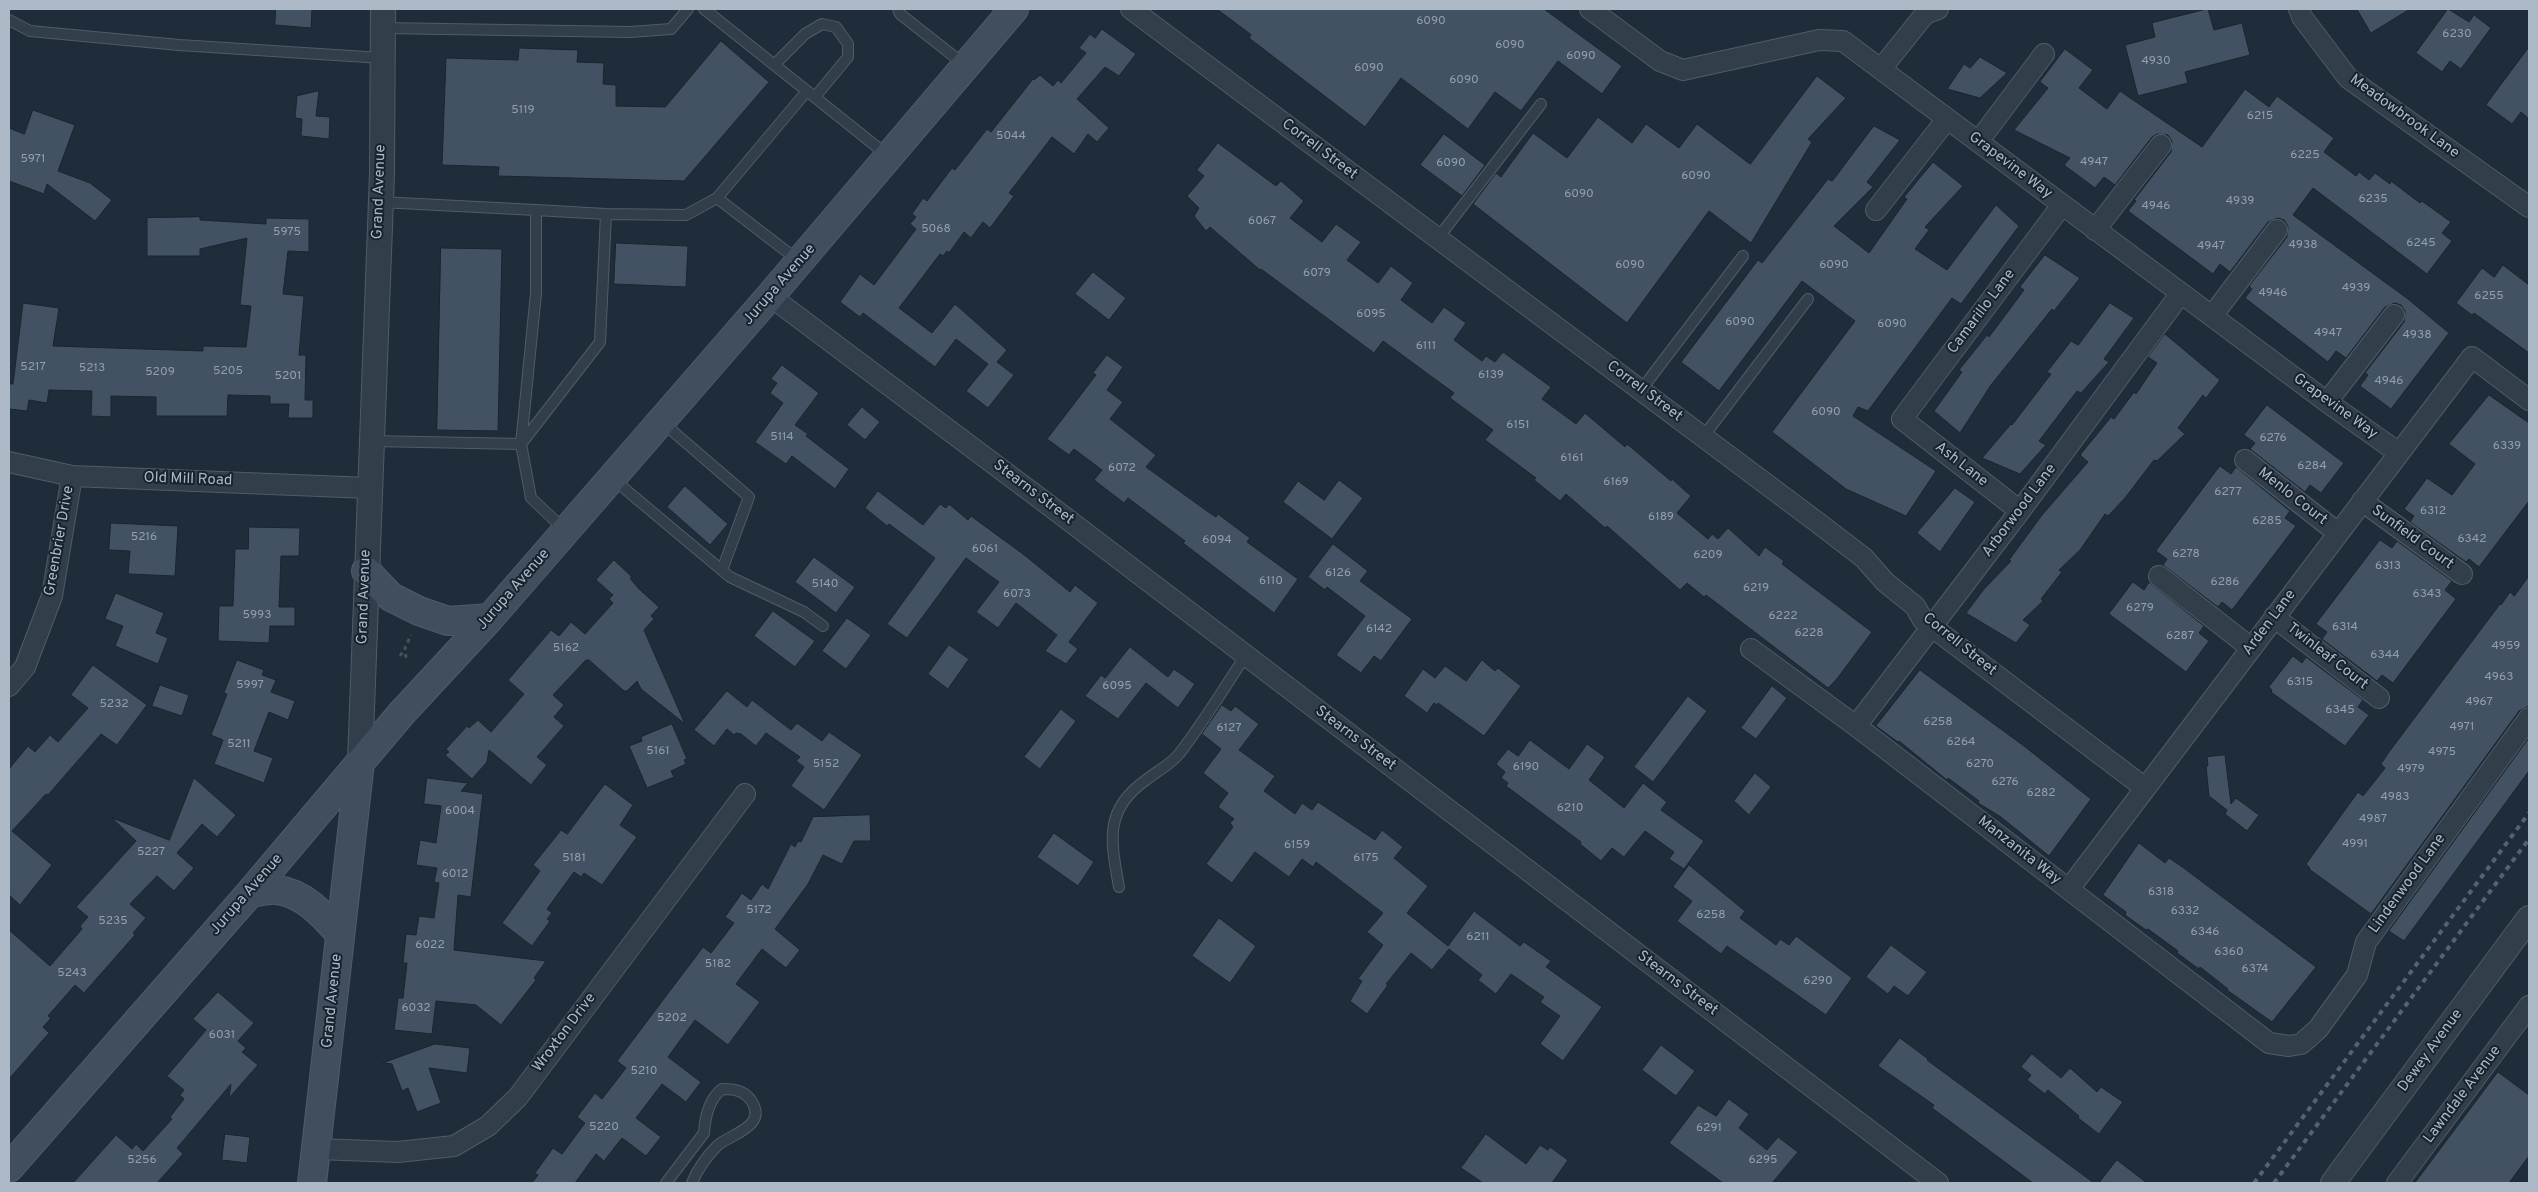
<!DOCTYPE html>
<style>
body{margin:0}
#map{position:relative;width:2538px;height:1192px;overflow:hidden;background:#1f2d3a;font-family:Overpass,sans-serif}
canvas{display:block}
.frame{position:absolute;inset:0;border:10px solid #adb9c7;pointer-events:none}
</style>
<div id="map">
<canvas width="2538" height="1192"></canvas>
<div class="frame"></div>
</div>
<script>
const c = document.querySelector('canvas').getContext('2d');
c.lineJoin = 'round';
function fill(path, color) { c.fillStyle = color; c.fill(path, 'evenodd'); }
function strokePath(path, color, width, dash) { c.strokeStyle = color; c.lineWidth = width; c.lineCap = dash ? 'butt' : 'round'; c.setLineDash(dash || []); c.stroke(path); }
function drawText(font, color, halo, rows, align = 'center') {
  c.font = font + ' Overpass,sans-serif'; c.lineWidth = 4; c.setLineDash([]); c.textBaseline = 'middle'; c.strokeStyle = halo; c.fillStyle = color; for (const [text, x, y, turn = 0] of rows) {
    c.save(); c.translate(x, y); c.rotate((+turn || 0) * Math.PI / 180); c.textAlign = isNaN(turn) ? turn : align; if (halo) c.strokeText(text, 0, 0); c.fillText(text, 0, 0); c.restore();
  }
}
const building = new Path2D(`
 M276,9h36l-1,19 -36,-3z
 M1217,9h327l78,57 -20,28 -44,-33 -37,50 -26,-19 -27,37 -67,-51 -36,49 -116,-89 2,-3z
 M2208,9l6,21 28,-7 8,32 -65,17 3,11 -50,13 -13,-51 30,-8 -3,-14z
 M2357,9h53l-39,24z
 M2448,9l21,13 5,-7 17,13 -30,41 -11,-8 -8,11 -26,-19z
 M1102,29l34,25 -17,22 -14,-9 -28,32 32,29 -12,14 -9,-8 -14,20 -22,-17 -43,56 5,3 -24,32 -7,-6 -12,16 -7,-6 -15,21 -2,-2 -4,5 -3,-2 -41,54 33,25 23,-29 52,46 -10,12 17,13 -26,33 -22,-17 22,-27 -32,-25 -21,28 -72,-54 -3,4 -20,-15 20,-28 14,11 42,-56 -6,-5 6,-7 -4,-3 11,-16 4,3 25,-33 3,2 32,-41 4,3 42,-53 1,1 6,-5 13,11 5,-6 3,3 25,-30 -7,-5 11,-14 5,4z
 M721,41l48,41 -85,99 -186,-5 1,-9 -57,-2 4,-107 72,2 1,-12 59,2 -1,12 27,1 -1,21 13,1v21l49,1z
 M2529,47v72l-8,-7 -9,12 -26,-19z
 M2065,49l28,21 -14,18 28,21 13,-18 82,56 43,-58 24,18 8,-11 57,42 -10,14 32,24 3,-4 10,8 6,-7 15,11 1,-3 29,22 2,-2 29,21 -9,11 10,8 -25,33 -114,-86 -20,27 115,84 41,34 -58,76 -31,-23 8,-11 -3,-2 39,-51 1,-11 -4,-6 -6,-2 -10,4 -39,51 -10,-7 -8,11 -83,-64 7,-9 -3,-3 38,-49 1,-11 -4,-6 -6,-2 -10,4 -38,50 -10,-8 -7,10 -85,-63 8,-10 -2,-1 37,-48 1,-11 -4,-6 -11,-1 -5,3 -37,48 -11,-8 -9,11 -31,-23 6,-7 -56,-28 34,-42 -8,-6z
 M1980,57l27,16 -27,25 -33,-9 17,-25 6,4z
 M1817,76l29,22 -38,41 4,3 -61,101 -42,-32 -82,112 -154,-119 23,-31 5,4 32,-44 34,25 31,-41 34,26 14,-19 33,24 18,-24 53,40z
 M319,91l-3,25 14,1 -1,22 -28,-3 1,-17 -7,-1 2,-22z
 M33,110l42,15 -17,46 32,12 22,17 -17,21 -48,-37 -3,10 -35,-13v-53l15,6z
 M1874,126l26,14 -33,42 6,5 -39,39 35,27 38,-54 -3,-2 29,-35 30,24 -38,41 4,3 -14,19 32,21 49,-65 23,21 -58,78 -9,-6 -84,113 -10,-4 -5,9 83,55 -30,45 -60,-27 -74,-57 83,-111 -53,-40 -83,110 -38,-29 77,-102 4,3 66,-84 4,2z
 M1444,134l41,31 -23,31 -42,-31z
 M1218,143l58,43 5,-5 23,20 -14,17 32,24 14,-18 25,18 -14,18 31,23 13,-17 22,17 -12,17 31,23 12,-16 22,16 -12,17 28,21 4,-5 9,6 8,-10 48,35 -9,12 34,25 9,-11 40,34 2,-3 44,37 1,-2 19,17 -14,17 31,26 4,-5 6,5 10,-11 31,28 6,-9 19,14 -2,3 90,68 -36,48 -8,8 -122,-93 -2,2 -17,-14 -7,7 -73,-64 -2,2 -39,-34 -6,7 -26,-21 2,-2 -51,-38 8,-10 -43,-32 4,-5 -71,-52 -9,12 -113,-84 -1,1 -50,-43 -4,4 -12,-15 5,-8 -12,-12 17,-20 -7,-6z
 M200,217v3l66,4v-6l43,1v33l-21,-1 -5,43 21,2 -5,59h7l-1,45h8v18h-25l1,-14h-19v-8l-42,-1 -1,21h-71v-19l-45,-1v21l-20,-1 1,-25 -43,-1 -2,13 -18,-3 -2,11 -18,-2v-25h4l10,-81 36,5 -6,38 150,5v-5l43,1 5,-41 -11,-1 7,-67 -47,11v7h-53v-38z
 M616,243l72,3 -2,41 -72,-3z
 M441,248l61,1 -4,182 -61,-1z
 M2045,255l35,23 -26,33 -2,-2 -61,76 -31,48 -26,-22 28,-39 -3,-2 28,-35 2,2 35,-47 -4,-3z
 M2503,265l26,20v68l-55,-40 -2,2 -16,-12 26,-35 12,9z
 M1093,272l33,26 -17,22 -34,-26z
 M2110,303l24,15 -30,41 5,3 -28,31 -4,-2 -38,50 7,4 -26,29 -38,-16 29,-34 1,1 39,-51 -4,-2 24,-31 7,4z
 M2165,334l55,46 -14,18 -3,-3 -25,33 7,6 -28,27 -3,-1 -29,38 -17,18 -3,-2 -25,36 -21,20 3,2 -21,27 2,2 -20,19 7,5 -14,18 -50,-30 18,-24 27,-28 -2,-1 33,-45 46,-53 -8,-7 31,-38 3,2 20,-27 2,2 21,-31 -9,-6z
 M1107,355l16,12 -16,23 16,12 -13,17 46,36 -10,12 61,44 9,6 2,-3 32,24 -3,4 51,37 -24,34 -91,-70 2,-2 -57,-43 -4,5 -30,-23 8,-10 -28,-21 -5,6 -22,-16 49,-64 -3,-2z
 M782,365l37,28 -24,32 13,9 -2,2 43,33 -14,20 -43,-33 -6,8 -31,-22 28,-39 -13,-10 7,-10 -6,-4z
 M2489,395l40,28v78l-50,66 -10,-8 -3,3 -56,-40 4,-6 -10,-7 23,-31 25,17 23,-31 -26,-20z
 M2267,405l77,58 -23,30 -11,-8 -5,7 -55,-43 5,-6 -11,-8z
 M862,407l18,15 -15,18 -18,-15z
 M2220,466l11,8 5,-7 54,44 -5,7 11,8 -64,84 -10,-8 -4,5 -55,-42 4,-6 -11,-8z
 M1339,480l24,18 -31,41 -49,-37 15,-21 26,19z
 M685,486l43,38 -18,21 -43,-38z
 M1955,488l20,14 -35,50 -23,-19z
 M878,491l45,34 17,-21 6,4 3,-4 19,16 3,-4 52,38 47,38 5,-7 23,18 -29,39 9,7 -12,15 -21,-13 12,-16 -41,-32 -18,25 -22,-16 23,-30 -33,-24 -59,80 -20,-14 48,-66 -46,-34 -2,2 -22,-18z
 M111,523l67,3 -3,50 -47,-2 2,-23 -21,-1z
 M249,527l51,1 -1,28h-18l-2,51h16v19h-25l-1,17 -51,-2 1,-35h14l2,-57h13z
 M2380,540l12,8 5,-7 55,40 -7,9 11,9 -63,84 -11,-8 -5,6 -55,-42 5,-7 -11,-8z
 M1333,544l35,27 -8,10 52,38 -31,42 -7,-5 -13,17 -25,-18 29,-39 -38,-29 -2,3 -17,-13z
 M814,557l41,30 -19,26 -41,-31z
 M614,560l18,17 -2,1 8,10 21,19 -8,9 3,3 -10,11 41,94 -44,-35 -4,-8 -10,10h-3l-35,-31h-3l-33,35 11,10 -10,12 10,9 -27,31 10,8 -16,20 -42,-35 -2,12 -15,17 -27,-24 4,-3 -3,-3 21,-23 2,2 9,-8 13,12 33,-38 -16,-14 43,-50 8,6 12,-14 14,12 28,-31 -4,-4 4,-4 -17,-15z
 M2529,576v130l-10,5 -148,203 -62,-45 1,-1 -4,-4 52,-72 5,4 22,-28 -4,-4 8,-12 111,-148 1,1 9,-13 4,4z
 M2133,582l11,8 5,-8 55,44 -5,7 10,8 -23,31 -77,-58z
 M116,593l48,20 -8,20 12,5 -10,26 -43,-18 8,-20 -18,-7z
 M773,611l42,30 -20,26 -41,-31z
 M847,618l24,17 -25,34 -24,-18z
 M949,645l20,14 -21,30 -20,-15z
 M1130,647l38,30 6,-8 21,15 -17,24 -32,-25 -28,36 -33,-23 16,-21 4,3z
 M2293,656l9,7 4,-6 57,43 -5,7 11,8 -24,31 -74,-54 1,-2 -3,-3z
 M237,660l27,10 -2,5 14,5 -5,12 24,9 -7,19 -19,-8 -15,39 19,7 -9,25 -50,-19 9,-24 -12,-5 16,-41 -3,-1z
 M1482,660l13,11 3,-3 23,18 -37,50 -46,-33 -1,2 -3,-2 -7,10 -23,-17 19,-27 12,9 10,-12 21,15z
 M93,665l54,40 -30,40 -16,-11 -53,61 -2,-1 -34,37 40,34 -32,40 -11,-10v-126l19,-23 7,6 15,-17 8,7 30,-34 -17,-13z
 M1920,670l104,76 67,53 -42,57 -48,-39 -23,-14 1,-2 -31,-23 -1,2 -48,-39 -1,1 -22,-16z
 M160,685l29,10 -7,21 -30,-10z
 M1772,686l15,12 -31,41 -15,-11z
 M727,691l20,16 5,-7 39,30 6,-7 25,18 7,-9 33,23 -38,55 -33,-24 13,-19 -8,-6 4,-4 -34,-24 -10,13 -15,-12 -5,-1 -2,2 -7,-6 -13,17 -20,-16z
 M1688,696l19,15 -54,71 -19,-15z
 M1222,705l9,6 4,-5 24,18 -20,26 36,26 -11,15 31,23 7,-11 10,7 6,-8 57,38 7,-10 21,17 -9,11 34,28 -21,27 41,33 26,-35 46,35 4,-4 27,19 -5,6 56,40 -39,54 -23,-17 20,-28 -20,-14 4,-5 -33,-23 -15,20 -18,-14 4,-5 -33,-26 -17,21 -21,-17 -25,31 2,1 -21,29 -17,-13 12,-20 -4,-2 25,-34 -16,-13 16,-19 -67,-51 -3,5 -11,-8 -13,18 -34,-25 -23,31 -26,-19 27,-37 -3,-4 4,-4 -16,-12 10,-14 -25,-20 18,-24 -19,-15z
 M1061,709l15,12 -36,48 -16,-12z
 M672,724l15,35 -3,1 2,4 -15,7 3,6 -27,11 -18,-42 13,-5 -1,-4z
 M2529,738v33l-125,170 -15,-10z
 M1530,740l39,29 18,-25 18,13 -16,23 35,28 19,-25 24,19 -6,8 43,31 -20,28 -15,-10 5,-7 -29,-21 -21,26 -12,-9 -11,13 -21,-17 1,-2 -75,-56 2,-3 -7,-5 4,-6 -9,-8 12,-15 10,7z
 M2225,755l6,49 5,-6 23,17 -12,16 -22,-17 2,-4 -18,-14 -3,-30h2l-1,-9z
 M1755,773l16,14 -22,28 -15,-14z
 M194,778l42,37 -19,22 -15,-13 -25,29 17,15 -20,23 -17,-15 -27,28 16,14 -13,15 2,2 -51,58 -9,-8 -27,31 3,2 -8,9 6,6 -40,46v-149l41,36 32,-37 -2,-3 8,-9 -12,-10 60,-66 -24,-23 57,22z
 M427,778l41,5 -7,8 22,3 -12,103 -13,-2 -4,55 92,11 -12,17 2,2 -35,45 -25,-20 -40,-4 -4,33 -38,-4 4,-32h5l4,-35h-4l3,-29 10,1 3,-19 15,2 5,-35 -5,-1 3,-14 -21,-3 4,-25 16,3 5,-37 -17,-2z
 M605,784l28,21 -13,20 17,12 -35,48 -18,-12 -3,4 -7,-5 -27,37 5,4 -5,6 3,2 -18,25 -30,-23 38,-52 -7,-6 28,-35 6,4z
 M870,815l1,26h-17l-12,23 -19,-9 -15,29 -33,45 25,21 -14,18 -24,-19 -26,35 24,18 -32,43 -33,-25 -27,37 33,25 -15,20 -24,-18 -26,34 25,19 -15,19 -24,-18 -18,23 -8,-7 -21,29h-43l6,-8 -3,-2 18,-25 9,6 23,-31 -8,-6 18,-24 7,6 24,-31 -9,-7 86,-114 8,6 23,-30 -9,-6 17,-24 9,7 11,-16 6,5 23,-45 4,3 3,-6 3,1 12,-25z
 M1054,833l40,29 -16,24 -41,-29z
 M2139,843l26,20 4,-5 12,8 135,101 -44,55 -45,-32 1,-1 -28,-22 -1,2 -22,-16 1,-2 -30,-22 -2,1 -21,-15 1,-3 -23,-17z
 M1689,865l56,46 -5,7 36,27 4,-6 9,6 7,-9 56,42 -26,37 -99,-69 -6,8 -44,-33 15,-20 -19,-14z
 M1219,918l37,28 -26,37 -38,-27z
 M1891,945l36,27 -19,24 -14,-10 -6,8 -22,-17z
 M218,992l36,31 -16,18 8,7 -4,4 16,13 -29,33 2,-14 -54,64 6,6 -26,29h-84l43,-48 16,14 4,-5 7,7 29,-32 -2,-2 14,-18 -4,-4 4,-5 -17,-14 39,-46 -13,-11z
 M1900,1038l28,21 -1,1 167,123h-61l-101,-75 2,-3 -56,-39z
 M435,1044l35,4 -3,25 -38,-5 12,35 -24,9 -9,-24 -6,3 -10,-27 -9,-1z
 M1661,1045l34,26 -19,25 -34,-26z
 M2032,1054l29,24 9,-10 27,24 4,-5 22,15 -24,32 -21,-16 1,-2 -31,-26 -3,4 -18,-14 4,-5 -10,-8z
 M2498,1072l31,23v61l-20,27h-94z
 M1729,1099l20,15 -10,14 28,22 11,-13 20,15 -26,31h-49l-54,-40 29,-38 18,11z
 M225,1134l25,3 -3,26 -25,-3z
 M1486,1134l40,30 14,-19 8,5 2,-3 18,13 -16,23h-69l-22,-15z
 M2117,1160l30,23h-48z`);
fill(building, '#425262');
strokePath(building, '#1a2531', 1);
const service = new Path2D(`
 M704,9l103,82
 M898,9l2,5 65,51
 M9,20l21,11 149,14 203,13
 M383,28l247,4 41,-3 17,-20
 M774,65l31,-31 17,-10 14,3 12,17v13l-33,40
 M717,198l90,-107 80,64
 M380,202l156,8v83l-15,151
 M606,214l80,1 31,-17 82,63
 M1438,238l103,-134
 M1641,390l102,-134
 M662,422l87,75 -27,73
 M1703,437l105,-138
 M372,441l149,3 10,54 34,32
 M521,444l79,-102 6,-128 -70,-4
 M613,479l117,98 74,35 19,14
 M1119,887c-8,-45 -16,-77 27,-107 11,-9 24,-15 33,-26 24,-31 45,-66 67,-99
 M666,1183l38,-50c1,-16 5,-34 18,-44 11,0 21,1 28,10 20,27 -19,35 -32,46 -10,10 -21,25 -26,38`);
const minor = new Path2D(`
 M1131,9l686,513 47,36 21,24 30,24 8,14 222,168
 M1590,9l70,52 23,9 136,-30 24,1 484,361 72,51
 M2299,9l3,8 46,61 181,129
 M1881,69l44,-55 13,-5
 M1978,142l66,-88
 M1876,210l71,-91
 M2095,230l66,-85
 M770,296l280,210 888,677
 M2212,316l65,-86
 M2327,402l67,-87
 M2245,460l93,73
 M9,462l63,14 297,12
 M2362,501l100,73
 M2020,511l-118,-92 160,-214
 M2159,576l92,72
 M2274,617l105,81
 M1751,649l105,77 413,317 20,3 12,-2 17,-15 39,-54 9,-33 163,-224
 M9,686l16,-19 27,-71 20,-120
 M1856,726l164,-215 161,-218
 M2069,889l403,-532 57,43
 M317,1149l81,3 56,-6 34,-20 30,-29 227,-303
 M2397,1183l132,-177`);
const tertiary = new Path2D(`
 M360,762l22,-589 1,-164
 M2333,1183l196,-265`);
const secondary = new Path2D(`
 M366,571l25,26 28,14 29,10 42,-3
 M250,893c8,-1 19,-4 27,-3 27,3 47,26 63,44
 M9,1168l241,-275 151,-179 89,-96 280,-322 244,-287
 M312,1183l48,-421`);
strokePath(service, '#505c68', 12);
strokePath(minor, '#505c68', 22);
strokePath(tertiary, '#505c68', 26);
strokePath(secondary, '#505c68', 30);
strokePath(new Path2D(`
 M400,656l5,-7
 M406,658l-1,-10 6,-13`), '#3b5655', 3, [4, 4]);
strokePath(service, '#323e4a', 10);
strokePath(minor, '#323e4a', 20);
strokePath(tertiary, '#323e4a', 24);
strokePath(secondary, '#404e5e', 28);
strokePath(new Path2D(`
 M2254,1183l275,-370
 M2274,1183l255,-344`), '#546372', 4, [5, 5]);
drawText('12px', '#929fae', null, [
 ["6090",1431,22],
 ["6230",2457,35],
 ["6090",1510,46],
 ["6090",1581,57],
 ["4930",2156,62],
 ["6090",1369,69],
 ["6090",1464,81],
 ["5119",523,111],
 ["6215",2260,117],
 ["5044",1011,137],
 ["6225",2305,156],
 ["5971",33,160],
 ["4947",2094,163],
 ["6090",1451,164],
 ["6090",1696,177],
 ["6090",1579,195],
 ["6235",2373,200],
 ["4939",2240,202],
 ["4946",2156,207],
 ["6067",1262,222],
 ["5068",936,230],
 ["5975",287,233],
 ["6245",2421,244],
 ["4938",2303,246],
 ["4947",2211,247],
 ["6090",1630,266],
 ["6090",1834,266],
 ["6079",1317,274],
 ["4939",2356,289],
 ["4946",2273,294],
 ["6255",2489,297],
 ["6095",1371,315],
 ["6090",1740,323],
 ["6090",1892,325],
 ["4947",2328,334],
 ["4938",2417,336],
 ["6111",1426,347],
 ["5217",33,368],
 ["5213",92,369],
 ["5205",228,372],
 ["5209",160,373],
 ["6139",1491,376],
 ["5201",288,377],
 ["4946",2389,382],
 ["6090",1826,413],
 ["6151",1518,426],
 ["5114",782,438],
 ["6276",2273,439],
 ["6339",2507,447],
 ["6161",1572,459],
 ["6284",2312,467],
 ["6072",1122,469],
 ["6169",1616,483],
 ["6277",2228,493],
 ["6312",2433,512],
 ["6189",1661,518],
 ["6285",2267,522],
 ["5216",144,538],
 ["6342",2472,540],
 ["6094",1217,541],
 ["6061",985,550],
 ["6278",2186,555],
 ["6209",1708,556],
 ["6313",2388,567],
 ["6126",1338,574],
 ["6110",1271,582],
 ["6286",2225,583],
 ["5140",825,585],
 ["6219",1756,589],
 ["6073",1017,595],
 ["6343",2427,595],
 ["6279",2140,609],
 ["5993",257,616],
 ["6222",1783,617],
 ["6314",2345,628],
 ["6142",1379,630],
 ["6228",1809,634],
 ["6287",2180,637],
 ["4959",2506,647],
 ["5162",566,649],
 ["6344",2385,656],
 ["4963",2499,678],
 ["6315",2300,683],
 ["5997",250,686],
 ["6095",1117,687],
 ["4967",2479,703],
 ["5232",114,705],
 ["6345",2340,711],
 ["6258",1938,723],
 ["4971",2462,728],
 ["6127",1229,729],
 ["6264",1961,743],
 ["5211",239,745],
 ["5161",658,752],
 ["4975",2442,753],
 ["5152",826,765],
 ["6270",1980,765],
 ["6190",1526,768],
 ["4979",2411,770],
 ["6276",2005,783],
 ["6282",2041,794],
 ["4983",2395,798],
 ["6210",1570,809],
 ["6004",460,812],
 ["4987",2373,820],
 ["4991",2355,845],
 ["6159",1297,846],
 ["5227",151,853],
 ["5181",574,859],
 ["6175",1366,859],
 ["6012",455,875],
 ["6318",2161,893],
 ["5172",759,911],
 ["6332",2185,912],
 ["6258",1711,916],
 ["5235",113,922],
 ["6346",2205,933],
 ["6211",1478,938],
 ["6022",430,946],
 ["6360",2229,953],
 ["5182",718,965],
 ["6374",2255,970],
 ["5243",72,974],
 ["6290",1818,982],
 ["6032",416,1009],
 ["5202",672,1019],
 ["6031",222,1036],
 ["5210",644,1072],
 ["5220",604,1128],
 ["6291",1709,1129],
 ["5256",142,1161],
 ["6295",1763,1161]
]);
drawText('15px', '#adb9c7', '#18232f', [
 ["Meadowbrook Lane",2404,117,36],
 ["Correll Street",1319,150,37],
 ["Grapevine Way",2010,166,37],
 ["Grand Avenue",380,192,-88],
 ["Jurupa Avenue",780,285,-49],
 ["Camarillo Lane",1982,312,-53],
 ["Correll Street",1644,392,37],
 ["Grapevine Way",2335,407,36],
 ["Ash Lane",1961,465,38],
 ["Old Mill Road",188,480,2],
 ["Stearns Street",1033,493,37],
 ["Menlo Court",2292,497,38],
 ["Arborwood Lane",2020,511,-53],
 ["Sunfield Court",2412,538,36],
 ["Greenbrier Drive",60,541,-80],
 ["Jurupa Avenue",514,590,-49],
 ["Grand Avenue",365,597,-88],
 ["Arden Lane",2270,623,-53],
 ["Correll Street",1959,645,39],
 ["Twinleaf Court",2327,657,38],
 ["Stearns Street",1355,739,37],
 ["Manzanita Way",2019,851,38],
 ["Lindenwood Lane",2408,884,-54],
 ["Jurupa Avenue",247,895,-49],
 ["Stearns Street",1677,984,37],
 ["Grand Avenue",333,1001,-84],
 ["Wroxton Drive",565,1033,-53],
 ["Dewey Avenue",2431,1051,-54],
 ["Lawndale Avenue",2463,1095,-53]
]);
</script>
